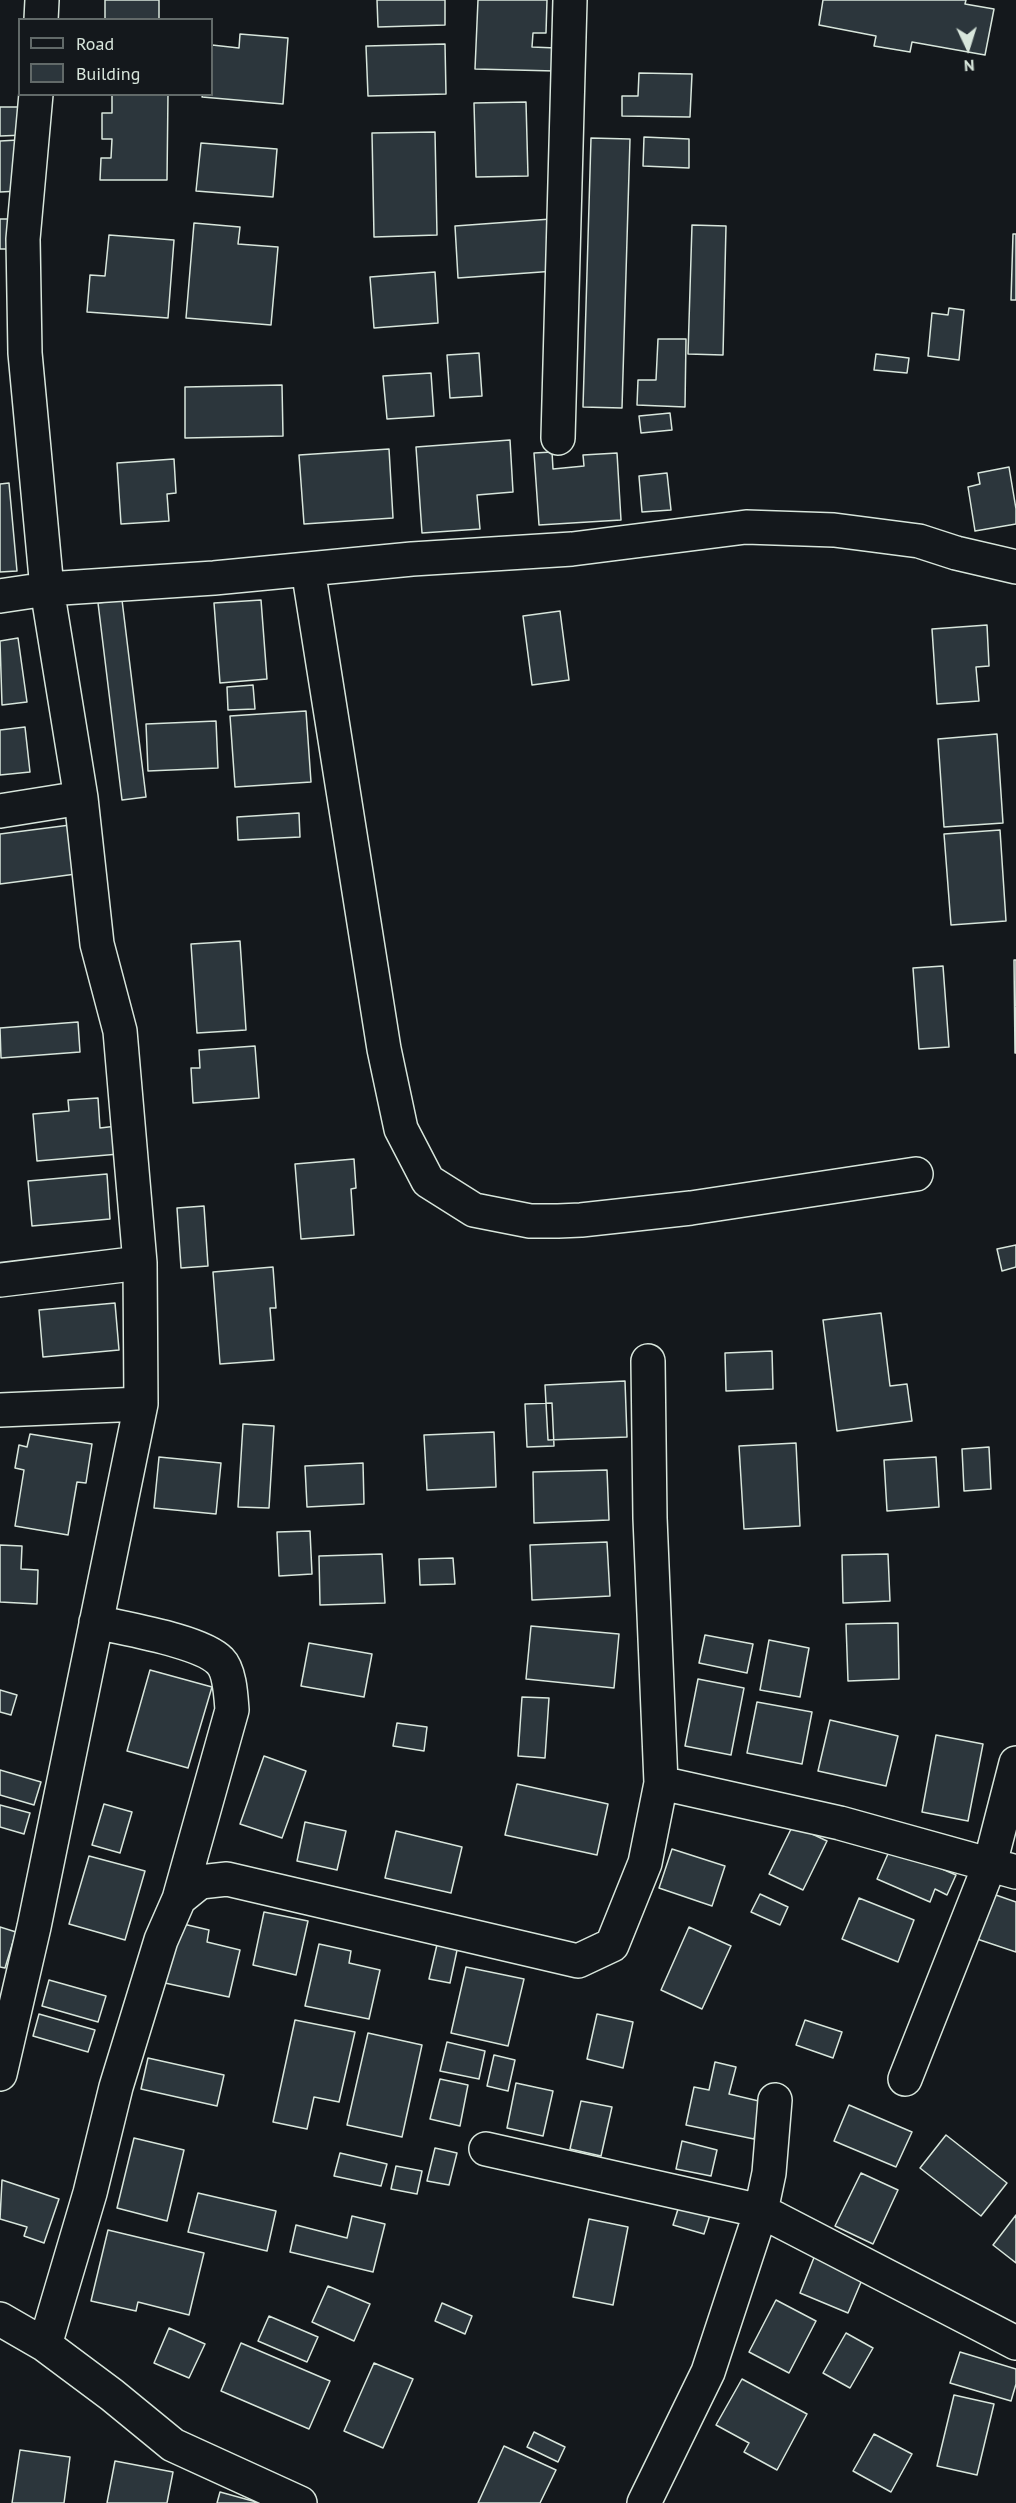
<!DOCTYPE html>
<style>
body{margin:0}
#map{position:relative;width:1016px;height:2503px;overflow:hidden;background:#14181c;font-family:"PT Sans",sans-serif}
canvas{display:block}
.legend{position:absolute;left:18px;top:18px;width:195px;height:78px;box-sizing:border-box;background:#14181c;border:2px solid #626a69;margin:0;padding:8px 10px;list-style:none;font-size:18px;color:#d8e6dc}
.legend li{display:flex;align-items:center;gap:12px;height:30px}
.legend b{width:30px;border:2px solid #626a69}
.north{position:absolute;left:938px;top:18px;width:60px;height:60px;-webkit-text-stroke:4px #14181c;paint-order:stroke;rotate:176deg;font-size:16px;font-weight:700;line-height:24px;text-align:center;color:#d8e6dc}
.north::after{content:'';display:block;margin:auto;width:21px;height:27px;background:#d8e6dc;clip-path:polygon(50% 0,100% 100%,50% 72%,0 100%)}
</style>
<div id="map">
<canvas width="1016" height="2503"></canvas>
<ul class="legend">
<li><b style="height:8px;background:#14181c"></b>Road</li>
<li><b style="height:16px;background:#2c363c"></b>Building</li>
</ul>
<div class="north">N</div>
</div>
<script>
const c = document.querySelector('canvas').getContext('2d');
c.lineJoin = 'round';
function fill(path, color) { c.fillStyle = color; c.fill(path, 'evenodd'); }
function strokePath(path, color, width, dash) { c.strokeStyle = color; c.lineWidth = width; c.lineCap = dash ? 'butt' : 'round'; c.setLineDash(dash || []); c.stroke(path); }
const building = new Path2D(`
 M105,0h54v20h-54z
 M377,0h68v25l-67,2z
 M478,0h69l-1,33h-13l-1,14 24,1 -1,23 -80,-2z
 M823,0h143l-1,4 29,5 -9,46 -73,-13 -2,10 -36,-6 2,-10 -57,-11z
 M240,34l48,4 -5,66 -81,-7 1,-3h9v-49l27,3z
 M445,44l1,50 -78,2 -2,-50z
 M639,73l53,1 -2,43 -68,-1v-20h16z
 M105,94h63l-1,86h-67l1,-22h10l1,-19h-10v-26h10v-18z
 M526,102l2,74 -52,1 -2,-74z
 M0,107h23l2,28 -25,1z
 M435,132l2,103 -63,2 -2,-104z
 M644,137l45,2v29l-46,-2z
 M591,138l39,1 -8,269 -39,-1z
 M18,140l1,51 -19,1v-51z
 M201,143l76,6 -4,48 -77,-6z
 M0,219h19l1,30h-20z
 M551,219l4,52 -97,7 -3,-52z
 M194,223l46,4 -2,17 40,3 -7,78 -85,-7z
 M692,225l34,1 -3,129 -35,-1z
 M1013,234h3v66h-5z
 M109,235l65,5 -6,78 -81,-6 3,-37 15,1z
 M435,272l3,51 -64,5 -4,-51z
 M949,308l15,2 -5,50 -31,-4 4,-43 16,2z
 M658,339h28l-1,68 -48,-2 1,-25h18z
 M479,353l3,43 -32,2 -3,-43z
 M876,354l33,4 -2,15 -33,-3z
 M431,373l3,43 -47,3 -4,-43z
 M282,385l1,51 -98,2v-51z
 M670,413l2,17 -31,3 -2,-17z
 M510,440l3,52 -36,3 3,34 -58,4 -6,-86z
 M389,449l4,69 -89,6 -5,-69z
 M552,452l1,17 31,-3 -1,-11 34,-2 4,67 -82,5 -5,-72z
 M174,459l2,34 -9,1 2,27 -48,3 -4,-61z
 M1009,467l7,42v15l-41,7 -7,-44 12,-3 -2,-11z
 M667,473l4,37 -29,2 -3,-36z
 M9,483l8,88 -17,1v-88z
 M122,600l24,197 -24,3 -24,-197z
 M261,600l6,79 -47,4 -6,-80z
 M560,611l9,69 -37,5 -9,-69z
 M987,625l2,41 -13,1 3,34 -42,3 -5,-75z
 M18,638l9,64 -25,3 -2,-64z
 M253,685l2,24 -27,1 -1,-23z
 M306,711l5,71 -76,5 -5,-71z
 M216,721l2,47 -70,3 -2,-47z
 M25,727l5,45 -30,3v-45z
 M997,734l6,89 -59,4 -6,-88z
 M299,813l1,24 -62,3 -1,-23z
 M70,825l6,49 -76,10v-50z
 M1000,830l6,91 -55,4 -7,-91z
 M240,941l6,89 -49,3 -6,-89z
 M1014,960h2v93h-1z
 M943,966l6,81 -30,2 -6,-81z
 M78,1022l2,30 -79,6 -1,-30z
 M255,1046l4,52 -66,5 -2,-35h9l-1,-18z
 M98,1098l2,30 17,-2 2,28 -82,7 -4,-47 36,-3 -1,-11z
 M354,1159l2,29 -5,1 3,46 -53,4 -6,-75z
 M107,1174l3,45 -78,7 -4,-45z
 M204,1206l4,60 -27,2 -4,-60z
 M1016,1245v22l-14,4 -5,-22z
 M273,1267l3,41h-6l4,52 -54,4 -7,-92z
 M115,1303l4,47 -76,7 -4,-47z
 M881,1313l9,73 17,-2 5,37 -75,10 -14,-111z
 M772,1351l1,38 -47,2 -1,-38z
 M625,1381l2,56 -79,3 -3,-55z
 M552,1403l2,43 -27,1 -2,-43z
 M243,1424l31,2 -5,82 -31,-1z
 M494,1432l2,55 -69,3 -3,-55z
 M30,1434l62,10 -6,39 -9,-1 -9,53 -53,-9 9,-56 -9,-2 4,-23 8,2z
 M796,1443l4,83 -56,3 -5,-83z
 M989,1447l2,42 -27,2 -2,-42z
 M159,1457l62,6 -5,51 -62,-6z
 M936,1457l3,50 -52,4 -3,-51z
 M363,1463l1,41 -57,3 -2,-41z
 M607,1470l2,50 -75,3 -1,-51z
 M310,1531l2,43 -33,2 -2,-44z
 M607,1542l3,54 -78,4 -2,-55z
 M0,1545l22,1 -1,23 17,1 -1,34 -37,-2z
 M382,1554l3,49 -65,2 -1,-49z
 M888,1554l2,47 -47,2 -1,-48z
 M453,1558l2,26 -35,1 -1,-26z
 M898,1623l1,56 -51,2 -2,-57z
 M531,1626l88,8 -5,54 -88,-9z
 M705,1635l48,9 -6,29 -48,-10z
 M769,1640l40,8 -9,49 -40,-7z
 M309,1643l63,11 -8,43 -63,-11z
 M150,1670l62,17 -24,81 -61,-17z
 M698,1679l46,9 -13,67 -46,-9z
 M0,1690l17,5 -6,20 -11,-3z
 M522,1697l27,1 -4,60 -27,-2z
 M757,1702l55,10 -10,52 -55,-11z
 M830,1720l68,16 -12,50 -68,-15z
 M397,1723l30,4 -3,24 -31,-5z
 M936,1735l47,9 -15,77 -46,-9z
 M264,1756l42,15 -24,67 -42,-14z
 M0,1770l41,12 -7,23 -34,-10z
 M517,1784l91,20 -11,51 -92,-20z
 M104,1804l28,8 -12,41 -28,-8z
 M0,1805l30,8 -6,21 -24,-7z
 M305,1822l41,9 -9,39 -40,-9z
 M793,1825l34,16 -24,49 -34,-16z
 M396,1831l66,16 -11,46 -66,-15z
 M891,1847l65,28 -9,20 -12,-6 -5,13 -53,-23z
 M672,1849l53,17 -13,40 -53,-18z
 M89,1856l56,15 -20,69 -56,-16z
 M760,1894l28,13 -8,18 -29,-13z
 M993,1894l23,8v50l-39,-13z
 M859,1898l55,22 -16,42 -56,-23z
 M264,1912l44,9 -12,54 -43,-10z
 M179,1923l30,7 -2,12 33,8 -11,47 -64,-14z
 M0,1927l16,5 -11,36 -5,-1z
 M689,1927l42,19 -29,63 -41,-19z
 M439,1936l20,5 -9,42 -21,-4z
 M319,1944l32,7 -2,12 31,7 -11,49 -64,-13z
 M466,1967l58,12 -16,67 -57,-13z
 M49,1980l57,16 -8,26 -56,-16z
 M39,2014l56,16 -7,22 -55,-16z
 M597,2014l36,8 -10,46 -36,-9z
 M295,2020l60,12 -16,70 -25,-5 -7,32 -34,-7z
 M805,2020l37,12 -9,26 -37,-13z
 M368,2033l54,12 -20,92 -55,-12z
 M447,2042l38,9 -6,28 -39,-8z
 M494,2055l21,5 -7,31 -21,-5z
 M148,2058l76,17 -7,31 -76,-17z
 M715,2062l21,5 -7,27 34,8 -9,37 -68,-14 8,-38 15,3z
 M440,2079l28,6 -8,41 -30,-7z
 M516,2083l37,8 -10,45 -36,-8z
 M581,2101l31,6 -11,49 -31,-7z
 M849,2105l63,27 -16,35 -62,-26z
 M946,2135l61,48 -26,33 -61,-48z
 M134,2138l50,12 -17,71 -50,-13z
 M682,2141l35,9 -6,26 -35,-7z
 M435,2148l22,5 -8,32 -22,-4z
 M340,2153l47,11 -6,22 -47,-10z
 M396,2166l26,5 -5,23 -26,-5z
 M861,2173l37,17 -25,54 -38,-18z
 M2,2180l57,19 -15,44 -20,-7 3,-9 -27,-8z
 M198,2193l78,18 -9,40 -79,-19z
 M679,2206l31,9 -6,19 -31,-9z
 M1016,2215v48l-23,-18z
 M352,2216l33,8 -12,48 -83,-20 6,-27 51,13z
 M589,2219l39,8 -15,78 -40,-8z
 M108,2230l96,23 -15,62 -51,-13 -2,9 -45,-10z
 M815,2255l49,20 -16,38 -48,-20z
 M328,2286l42,18 -16,37 -42,-19z
 M776,2300l40,21 -27,52 -40,-21z
 M442,2303l30,13 -7,18 -30,-13z
 M269,2316l49,21 -11,25 -49,-21z
 M169,2328l36,16 -16,34 -35,-15z
 M846,2333l27,15 -23,40 -27,-15z
 M241,2343l89,38 -21,48 -88,-38z
 M960,2352l56,17v15l-5,17 -61,-18z
 M374,2363l39,16 -30,69 -39,-17z
 M742,2379l65,35 -30,56 -33,-18 5,-9 -33,-18z
 M954,2395l40,9 -17,71 -40,-9z
 M534,2432l31,15 -7,15 -31,-15z
 M874,2434l38,20 -21,38 -38,-21z
 M504,2446l52,24 -16,33h-62z
 M20,2450l50,7 -6,46h-52z
 M115,2461l58,11 -6,31h-60z
 M220,2492l40,11h-43z`);
fill(building, '#2c363c');
strokePath(building, '#d8e6dc', 1.5);
const minor = new Path2D(`
 M41,20l1,-20
 M36,94l-13,145 2,114 22,236 34,209 16,146 23,87 20,232 1,141
 M558,438l12,-438
 M308,569l76,480 17,80 27,52 46,29 56,11h28l23,-1 110,-12 225,-34
 M0,596l47,-7 167,-11 198,-19 160,-10 174,-22 88,3 85,11 37,12 60,14
 M0,811l81,-13
 M0,1280l140,-17
 M0,1410l141,-6 -107,523 -34,147
 M96,1622c29,7 105,19 124,39 10,10 11,36 12,49l-53,189
 M661,1783l179,40 176,49
 M905,2079l85,-215 26,-101
 M486,2149l275,62 255,132
 M0,2319l45,26 67,50 61,50 127,58
 M45,2345l45,-152 26,-106 45,-147 18,-41 21,-17 27,-3 351,82 34,-16 33,-82 16,-80 -11,-265 -2,-157
 M644,2503l64,-131 53,-161 8,-38 6,-73`);
strokePath(minor, '#d8e6dc', 36);
strokePath(minor, '#14181c', 33);
</script>
